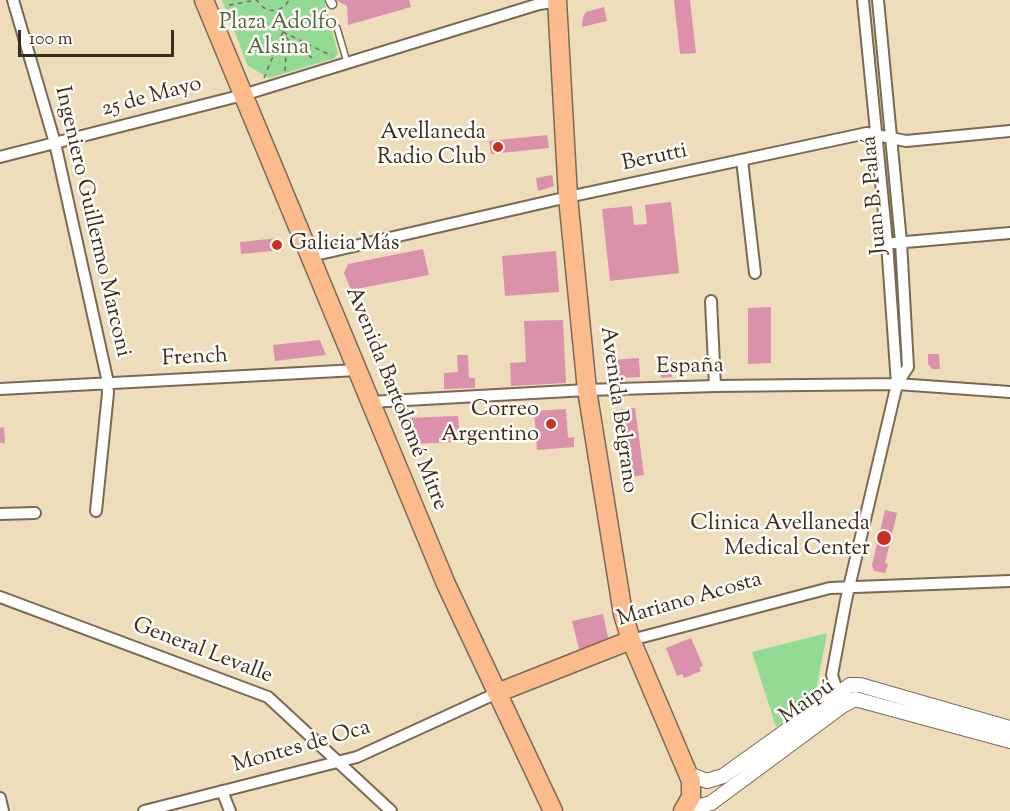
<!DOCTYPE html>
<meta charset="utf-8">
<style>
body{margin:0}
#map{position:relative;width:1010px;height:811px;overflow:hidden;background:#eeddba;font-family:"Sorts Mill Goudy",serif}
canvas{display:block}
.scale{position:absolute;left:18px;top:30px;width:156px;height:27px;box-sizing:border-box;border:3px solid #3b2a1e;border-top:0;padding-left:8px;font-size:18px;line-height:21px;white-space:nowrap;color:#3b2a1e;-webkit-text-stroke:4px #fdfcf7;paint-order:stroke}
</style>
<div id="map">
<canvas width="1010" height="811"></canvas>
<div class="scale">100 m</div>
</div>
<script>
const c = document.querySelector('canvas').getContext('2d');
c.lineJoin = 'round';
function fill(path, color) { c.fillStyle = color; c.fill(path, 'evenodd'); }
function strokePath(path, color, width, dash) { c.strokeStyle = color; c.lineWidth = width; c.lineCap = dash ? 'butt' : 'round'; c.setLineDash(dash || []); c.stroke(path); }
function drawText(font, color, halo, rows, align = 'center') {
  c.font = font + ' "Sorts Mill Goudy",serif'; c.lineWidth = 5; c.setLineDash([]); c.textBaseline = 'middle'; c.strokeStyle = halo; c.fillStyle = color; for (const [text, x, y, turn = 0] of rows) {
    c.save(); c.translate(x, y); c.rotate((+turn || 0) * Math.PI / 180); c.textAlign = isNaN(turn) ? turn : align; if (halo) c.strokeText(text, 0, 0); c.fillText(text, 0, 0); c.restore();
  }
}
fill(new Path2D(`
 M222,0h102l14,53 -3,5 -66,20 -21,-12z
 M827,633l-13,69 -38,25 -24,-75z`), '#93db95');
fill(new Path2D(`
 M336,0h73l2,7 -63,18 -1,-19z
 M674,0h16l6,53 -16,1z
 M604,7l3,14 -25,6 1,-10 3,-5z
 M547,135l2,13 -58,6 -2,-13z
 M552,175l2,11 -16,5 -2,-13z
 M671,202l8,71 -69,8 -8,-72 30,-3 2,19 13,-1 -2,-19z
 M279,238l4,12 -42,4 -1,-12z
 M423,249l6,26 -78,15 -7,-17 4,-9z
 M556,251l3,41 -54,4 -3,-40z
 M771,307v56l-23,1v-56z
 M563,320l3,63 -55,3 -1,-23 16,-1 -2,-41z
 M320,340l6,15 -51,6 -2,-16z
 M928,354h11l1,15h-8l-4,-5z
 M457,355h11l1,23h6v10l-31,1v-16l14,-1z
 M659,355h11l2,22 -11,1z
 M639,358l1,19 -23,1 -4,-4 -1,-14z
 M635,408l9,67 -20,3 -9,-68z
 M566,409l2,29 6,-1v10l-37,3 -3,-39z
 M458,416l2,26 -45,2 -11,-26z
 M4,427l1,16h-5v-15z
 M885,510l12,3 -12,50 3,1 -3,9 -11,-2 -2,-6z
 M603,614l6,28 -30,7 -7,-28z
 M691,638l12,28 -4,2 2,3 -17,7 -2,-4 -5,2 -11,-28z`), '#db90ab');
const service = new Path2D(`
 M337,28l10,34`);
const pedestrian = new Path2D(`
 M330,0l2,4`);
const minor = new Path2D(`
 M13,0l42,143 52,235 1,15 -12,118
 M878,0l23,242 7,125 -11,17
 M0,157l243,-62 296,-91 21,-3
 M742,160l13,113
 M894,243l116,-10
 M311,256l257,-59 299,-64 39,8 104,-10
 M711,301l4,85
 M0,389l357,-19
 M370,402l217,-12 128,-4 182,-2 113,8
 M0,514l35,-1
 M0,597l268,100 123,114
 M631,640l199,-52 180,-7
 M840,700l-8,-25 14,-75 51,-216 -10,-141 -24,-243
 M222,791l8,20
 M0,798l3,13
 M144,811l213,-54 140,-64`);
const tertiary = new Path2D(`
 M689,774l18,7 16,-5 127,-91h10l150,43
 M683,811l28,-8 131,-97 13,-7 155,42`);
const primary = new Path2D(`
 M204,0l242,584 107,227
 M557,0l11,197 19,193 36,224 8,26 60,141v16l-8,14
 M497,693l134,-53`);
strokePath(service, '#7a6955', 8);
strokePath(pedestrian, '#7a6955', 11);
strokePath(minor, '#7a6955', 14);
strokePath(tertiary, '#7a6955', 16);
strokePath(primary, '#7a6955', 21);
strokePath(new Path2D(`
 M229,5l28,-5c8,14 24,14 32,0
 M276,12l7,20 10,15
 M283,32l49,24
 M285,71l1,-17 7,-7 8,1 14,13
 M264,78l19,-46`), '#7a6955', 1.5, [4.5, 4.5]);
strokePath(service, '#fff', 5);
strokePath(pedestrian, '#fff', 8);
strokePath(minor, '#fff', 10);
strokePath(tertiary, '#fff', 14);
strokePath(primary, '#fbbb8d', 18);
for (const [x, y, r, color] of [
 [498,147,6,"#c8321e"],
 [277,245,6,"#c8321e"],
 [551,424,6,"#c8321e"],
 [884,538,8,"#c8321e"]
]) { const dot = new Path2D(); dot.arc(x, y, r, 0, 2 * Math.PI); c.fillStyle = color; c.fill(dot); strokePath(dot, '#fdfcf7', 2); }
drawText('22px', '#555f42', '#fdfcf7', [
 ["Plaza Adolfo",278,24],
 ["Alsina",278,49]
]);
drawText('22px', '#3b2a1e', '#fdfcf7', [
 ["25 de Mayo",152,98,-15],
 ["Berutti",655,159,-12],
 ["Juan B. Palaá",876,195,-95],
 ["Ingeniero Guillermo Marconi",91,222,77],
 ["French",195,359,-3],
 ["España",690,368,-1],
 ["Avenida Bartolomé Mitre",395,399,68],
 ["Avenida Belgrano",617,410,82],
 ["Mariano Acosta",690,601,-16],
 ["General Levalle",202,652,21],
 ["Maipú",808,703,-35],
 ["Montes de Oca",302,748,-16]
]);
drawText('22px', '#3b2a1e', '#fdfcf7', [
 ["Avellaneda",486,134],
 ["Radio Club",486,159],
 ["Galicia Más",289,245,"left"],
 ["Correo",539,411],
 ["Argentino",539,436],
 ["Clinica Avellaneda",870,525],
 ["Medical Center",870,550]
], 'right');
</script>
